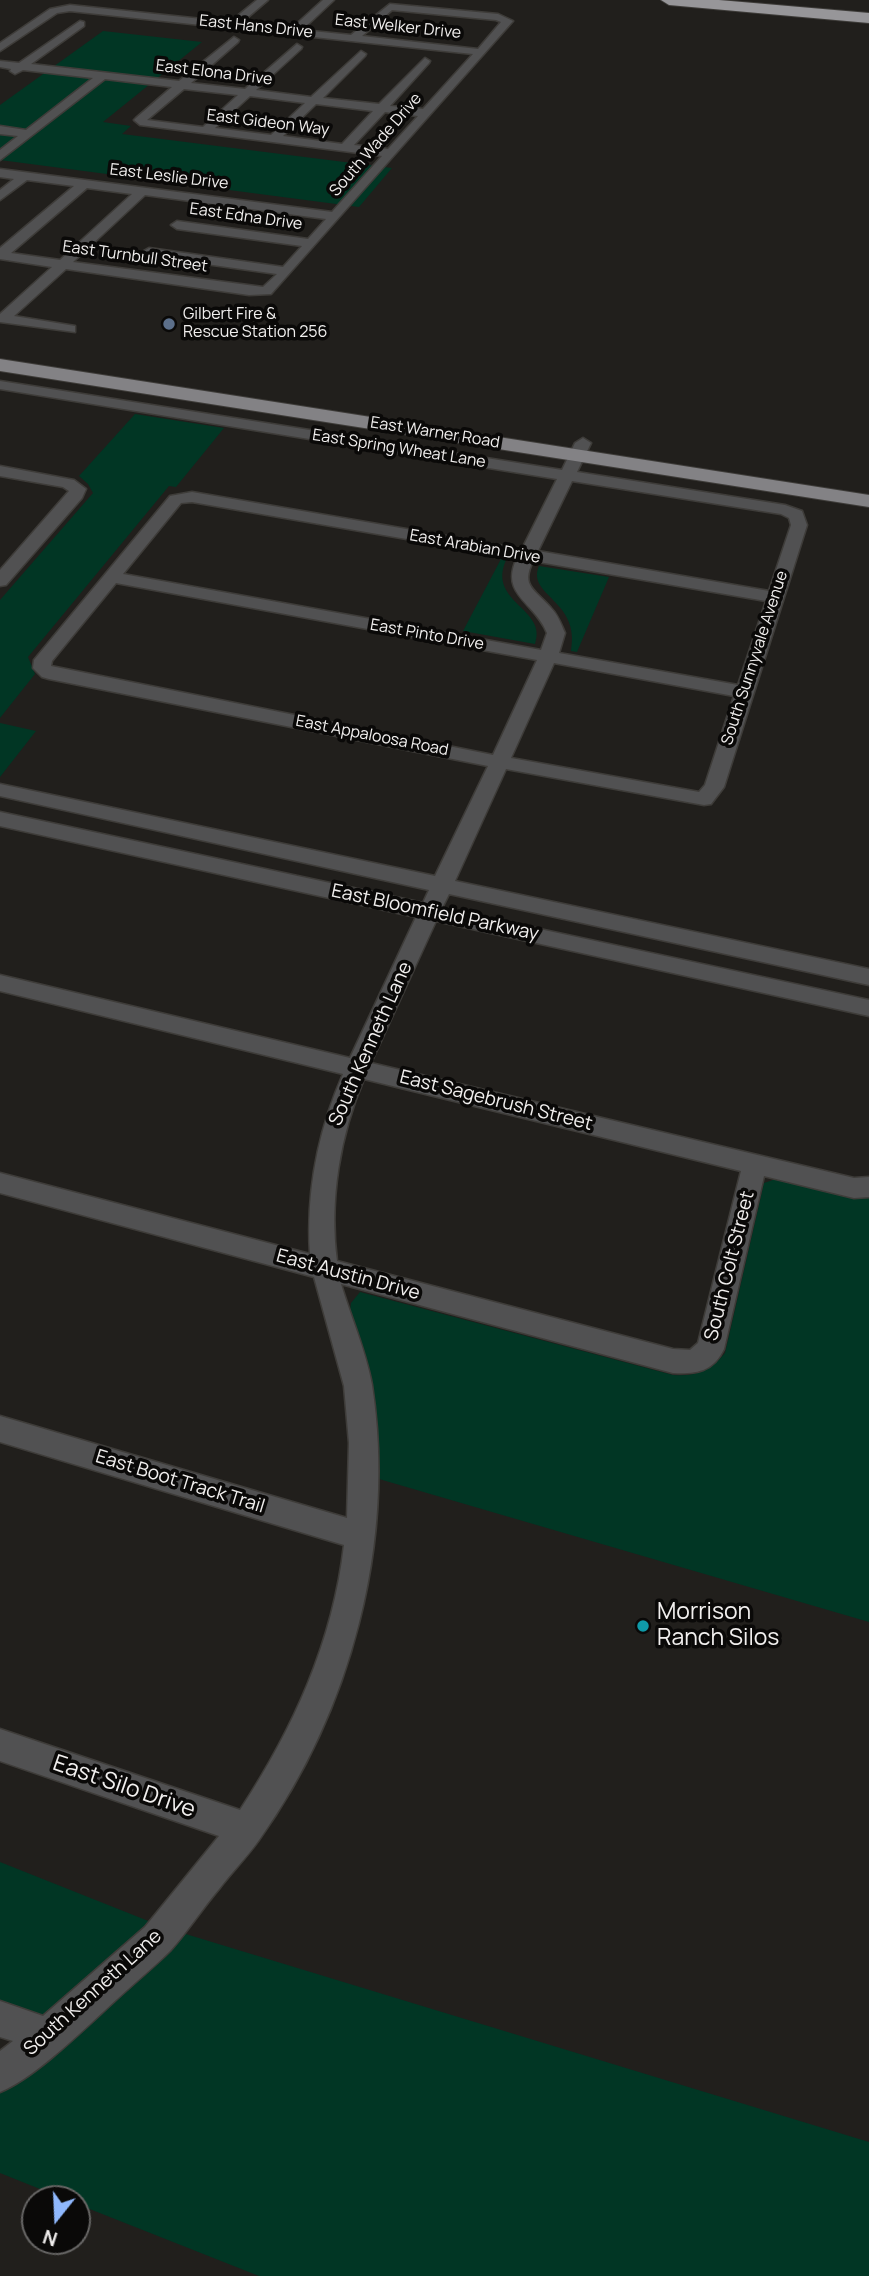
<!DOCTYPE html>
<style>
body{margin:0}
#map{position:relative;width:869px;height:2276px;overflow:hidden;background:#211f1c;font-family:Manrope,sans-serif}
canvas{display:block}
.north{position:absolute;left:21px;top:2185px;width:70px;height:70px;box-sizing:border-box;background:#0a0908;border:2px solid #666564;border-radius:50%;rotate:198deg;font-size:19px;font-weight:700;line-height:28px;text-align:center;color:#f1efee}
.north::after{content:'';display:block;margin:auto;width:24px;height:32px;background:#8fb8fd;clip-path:polygon(50% 0,100% 100%,50% 72%,0 100%)}
</style>
<div id="map">
<canvas width="869" height="2276"></canvas>
<div class="north">N</div>
</div>
<script>
const c = document.querySelector('canvas').getContext('2d');
c.lineJoin = 'round';
function fill(path, color) { c.fillStyle = color; c.fill(path, 'evenodd'); }
function strokePath(path, color, width, dash) { c.strokeStyle = color; c.lineWidth = width; c.lineCap = dash ? 'butt' : 'round'; c.setLineDash(dash || []); c.stroke(path); }
function drawText(font, color, halo, rows, align = 'center') {
  c.font = font + ' Manrope,sans-serif'; c.lineWidth = 7; c.setLineDash([]); c.textBaseline = 'middle'; c.strokeStyle = halo; c.fillStyle = color; for (const [text, x, y, turn = 0] of rows) {
    c.save(); c.translate(x, y); c.rotate((+turn || 0) * Math.PI / 180); c.textAlign = isNaN(turn) ? turn : align; if (halo) c.strokeText(text, 0, 0); c.fillText(text, 0, 0); c.restore();
  }
}
fill(new Path2D(`
 M103,31l99,11 -99,80 28,4 -9,8 270,34 -33,39 -359,-47v-55z
 M135,414l89,14 -48,59 -7,-1 -141,171 7,17 -35,44v-118l93,-107 -5,-9 -9,-8z
 M501,559l5,1c-19,43 42,48 29,84l-72,-13z
 M539,566l70,11 -32,75 -6,-1c10,-51 -45,-55 -32,-85z
 M0,723l36,8 -36,46z
 M776,1179l78,18h15v425l-490,-143 -10,-99 -19,-70 1,-7 9,-11 313,83c22,2 37,-4 52,-22l39,-170z
 M0,1862l166,66 703,214v134h-610l-182,-72v-5h-12l-65,-26v-99l49,-38 -49,-19z`), '#013624');
const minor = new Path2D(`
 M257,0h11l-27,23 50,6 32,-29h11l-32,30 49,5 39,-31 108,10 15,7 -242,273 -22,1 -183,-26 -52,47 61,10v6l-75,-10v-8l52,-47 -52,-8v-11l74,-62 -47,-6 -27,20v-10l14,-11 -14,-2v-8l332,43 50,-56 -242,-31 -6,-5 2,-2 36,-31 -67,-8 -105,81v-10l18,-14 -18,-2v-8l26,4 67,-52 -70,-8 -8,4 -5,-3 1,-2 -11,-2v-6l19,2 61,-42 4,1v4l-53,38 148,17 55,-44 5,3 -1,2 -47,41 54,6 52,-45 5,3 -1,2 -45,41 55,7 50,-46 5,3 -1,2 -42,42 56,6 46,-46 5,3 -1,2 -39,43 33,3 50,-55 -403,-43 -13,2 -57,38v-8l50,-34 20,-4 160,17zM392,10l104,10 5,2 -23,27 -116,-13zM184,89l54,6 -35,32 -56,-7zM250,96l55,7 -34,32 -56,-7zM316,104l57,7 -31,33 -59,-8zM385,112l33,4 -30,33 -34,-4zM87,188l45,6 -72,66 -49,-7zM145,195l181,24 -18,20 -131,-18 -6,4 6,4 125,17 -19,21 -134,-19 -7,4 7,4 128,18 -14,13 -190,-25z
 M0,381l562,89 13,-27 8,-5 8,5 -14,29 208,33 17,6 5,14 -83,262 -13,17 -7,1 -198,-36 -51,112 414,88v16l-420,-91 -7,14 427,92v16l-433,-95 -65,142 483,115 15,-1v20l-15,1 -90,-22 -40,173c-11,23 -28,25 -51,24l-332,-89c10,34 25,67 31,101 24,157 -21,326 -113,455 -12,17 -27,32 -40,49 -17,20 -31,42 -49,62 -14,14 -29,26 -43,39 -34,30 -88,86 -127,102v-41l13,-10 -13,-4v-36l43,15 102,-89 74,-91 -219,-75v-32l240,81c53,-81 93,-168 104,-265l-344,-103v-26l347,102 2,-75 -5,-57 -30,-109 -314,-84v-20l310,81c-4,-62 8,-123 33,-180l-343,-83v-16l350,83 66,-141 -416,-91v-14l423,91 6,-13 -429,-94v-12l435,92 53,-110 -439,-87 -7,-2 -9,-9 1,-8 136,-164 22,-4 330,57 35,-70 -557,-90zM572,481l209,33 8,4 2,7 -22,66 -231,-40zM192,502l325,56c-18,37 18,44 30,75l-6,17 -418,-76 58,-71zM533,561l233,40 -28,84 -179,-32 6,-20c-4,-9 -7,-18 -14,-25 -15,-18 -31,-21 -18,-47zM116,583l421,77 -44,95 -442,-89 1,-5zM554,663l180,33 -29,89 -6,7 -188,-34zM364,1079l377,92 -43,172 -8,7 -17,-1 -336,-88c-8,-61 3,-126 27,-182z
 M0,466l74,14 12,9 -4,9 -76,87 -6,1v-16l69,-79 -6,-4 -63,-11z`);
const major = new Path2D(`
 M0,359l869,136v12l-869,-136z`);
const highway = new Path2D(`
 M661,0h58l150,13v10l-200,-18z`);
strokePath(minor, '#3e3c39', 3);
strokePath(major, '#3e3c39', 2);
strokePath(highway, '#3e3c39', 2);
fill(minor, '#515152');
fill(major, '#838285');
fill(highway, '#979699');
for (const [x, y, r, color] of [
 [169,324,7,"#5c6f8a"],
 [643,1626,7,"#0f9aa8"]
]) { const dot = new Path2D(); dot.arc(x, y, r, 0, 2 * Math.PI); c.fillStyle = color; c.fill(dot); strokePath(dot, '#0a0908', 2.5); }
drawText('16px', '#f1efee', '#0a0908', [
 ["East Hans Drive",256,27,6],
 ["East Welker Drive",398,27,6],
 ["East Elona Drive",214,73,7],
 ["East Gideon Way",268,123,7],
 ["South Wade Drive",376,145,-49],
 ["East Leslie Drive",169,177,7],
 ["East Edna Drive",246,217,8],
 ["East Turnbull Street",135,257,8],
 ["East Warner Road",435,433,9],
 ["East Spring Wheat Lane",399,449,9],
 ["East Arabian Drive",475,547,10],
 ["East Pinto Drive",427,635,10],
 ["South Sunnyvale Avenue",755,658,-72],
 ["East Appaloosa Road",372,736,11]
]);
drawText('16px', '#f1efee', '#0a0908', [
 ["Gilbert Fire &",183,315],
 ["Rescue Station 256",183,333]
], 'left');
drawText('19px', '#f1efee', '#0a0908', [
 ["East Bloomfield Parkway",435,913,12],
 ["South Kenneth Lane",371,1044,-66],
 ["East Sagebrush Street",496,1101,14],
 ["South Colt Street",730,1266,-76],
 ["East Austin Drive",348,1275,15],
 ["East Boot Track Trail",180,1482,17],
 ["South Kenneth Lane",93,1993,-42]
]);
drawText('23px', '#f1efee', '#0a0908', [
 ["Morrison",657,1613],
 ["Ranch Silos",657,1639]
], 'left');
drawText('23px', '#f1efee', '#0a0908', [
 ["East Silo Drive",124,1787,19]
]);
</script>
